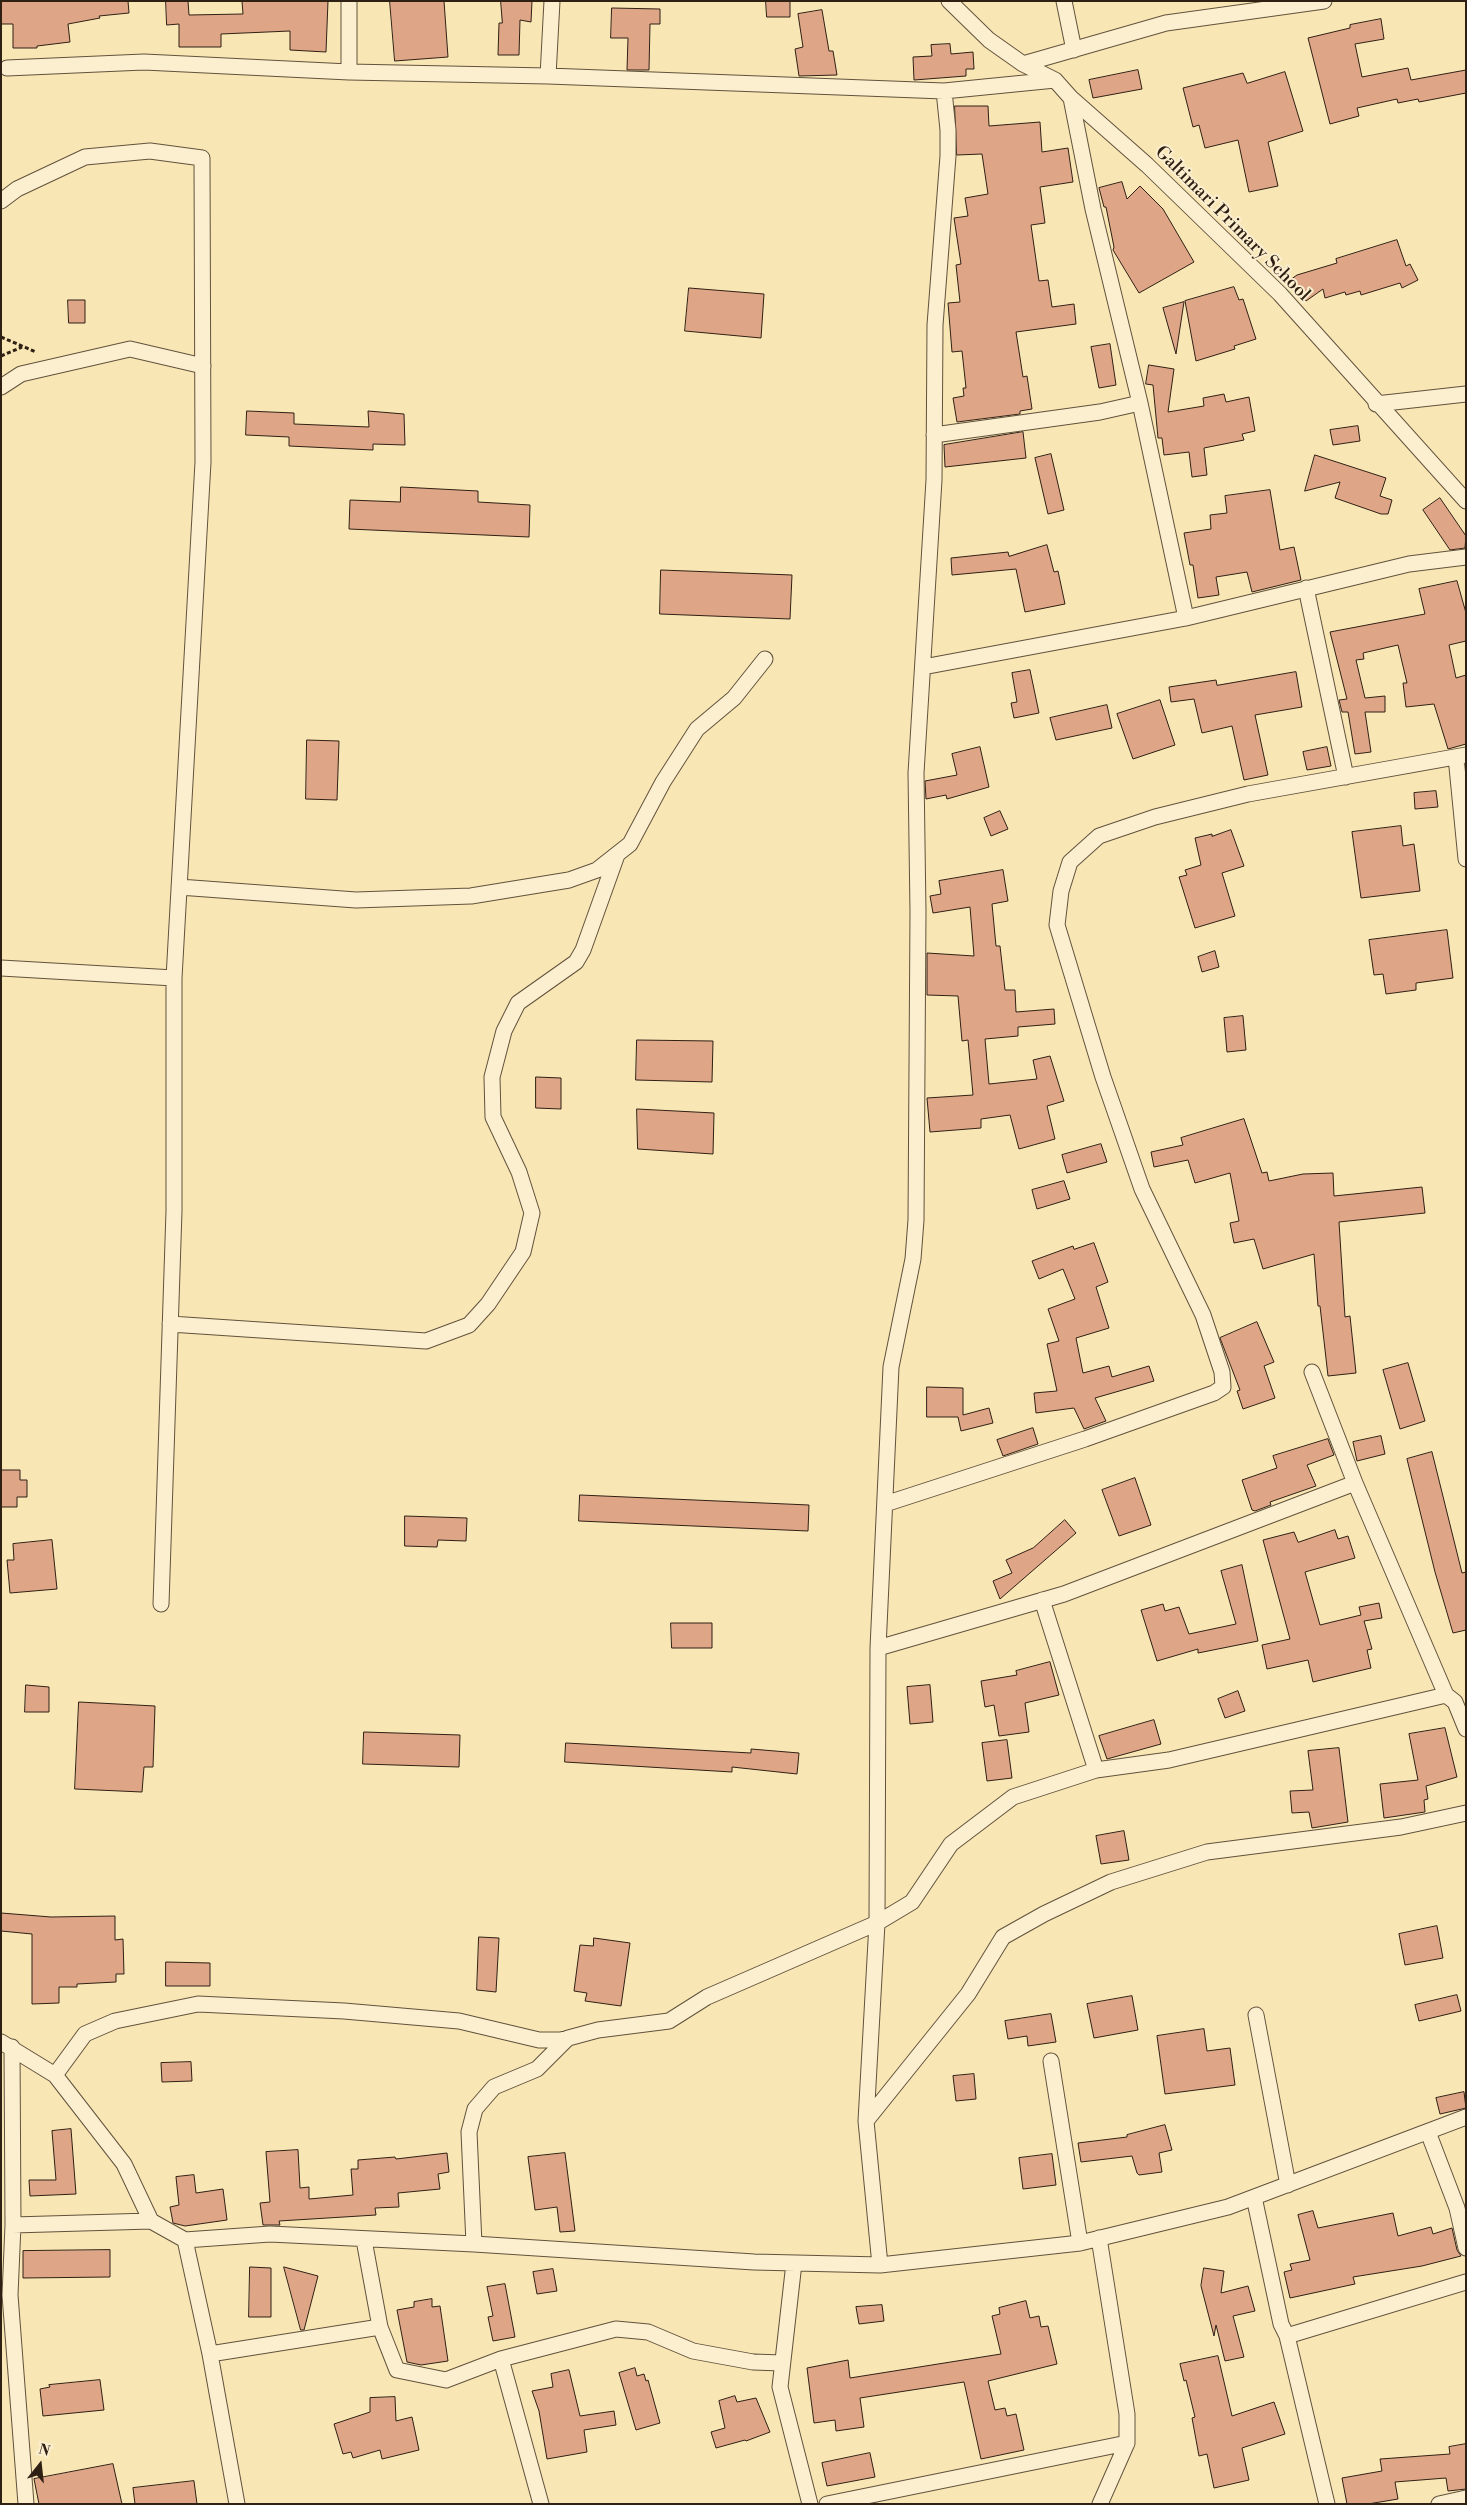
<!DOCTYPE html>
<style>
body{margin:0}
#map{position:relative;width:1467px;height:2505px;overflow:hidden;background:#f9e6b5;font-family:"Libre Bodoni",serif}
canvas{display:block}
.frame{position:absolute;inset:0;border:2px solid #2f2014;pointer-events:none}
.north{position:absolute;left:15px;top:2440px;width:50px;height:50px;-webkit-text-stroke:4px #fbefcf;paint-order:stroke;rotate:16deg;font-size:14px;font-weight:700;line-height:20px;text-align:center;color:#2f2014}
.north::after{content:'';display:block;margin:auto;width:18px;height:22px;background:#2f2014;clip-path:polygon(50% 0,100% 100%,50% 72%,0 100%)}
</style>
<div id="map">
<canvas width="1467" height="2505"></canvas>
<div class="frame"></div>
<div class="north">N</div>
</div>
<script>
const c = document.querySelector('canvas').getContext('2d');
c.lineJoin = 'round';
function fill(path, color) { c.fillStyle = color; c.fill(path, 'evenodd'); }
function strokePath(path, color, width, dash) { c.strokeStyle = color; c.lineWidth = width; c.lineCap = dash ? 'butt' : 'round'; c.setLineDash(dash || []); c.stroke(path); }
function drawText(font, color, halo, rows, align = 'center') {
  c.font = font + ' "Libre Bodoni",serif'; c.lineWidth = 4; c.setLineDash([]); c.textBaseline = 'middle'; c.strokeStyle = halo; c.fillStyle = color; for (const [text, x, y, turn = 0] of rows) {
    c.save(); c.translate(x, y); c.rotate((+turn || 0) * Math.PI / 180); c.textAlign = isNaN(turn) ? turn : align; if (halo) c.strokeText(text, 0, 0); c.fillText(text, 0, 0); c.restore();
  }
}
const building = new Path2D(`
 M1,1h127l1,12 -30,3 1,2 -32,6 2,18 -33,4v2h-24v-24h-12z
 M166,1h22l1,14 54,-1 -1,-13h86l-2,51 -36,-2v-19l-69,3v13h-42v-23l-12,1z
 M390,1h54l4,56 -53,4z
 M501,1h31l-1,21 -11,-2 -1,35h-21l1,-32h3z
 M766,1h24v16h-23z
 M612,8l48,1v15h-10l-1,46h-22l1,-32h-17z
 M822,10l7,41h4l4,24 -38,1 -4,-27 8,-2 -5,-33z
 M1381,19l3,20 -29,5 7,33 46,-9 3,12 55,-10v23l-47,9 -1,-3 -20,4 -1,-4 -40,9 2,8 -29,8 -22,-86 42,-10v-3z
 M950,44l1,10 22,-2 1,17h-8v7l-52,4 -1,-23 19,-1 -1,-11z
 M1138,70l4,19 -49,9 -4,-18z
 M1285,72l18,59 -35,11 10,44 -29,6 -11,-52 -33,8 -6,-23 -6,2 -10,-39 60,-15 4,10z
 M955,106h33l1,20 51,-4 2,30 26,-4 5,34 -33,5 5,36 -14,2 8,56 9,-1 4,27 22,-3 2,20 -60,8 7,45 4,-1 5,33 -12,2v3l-63,8 -4,-24 11,-2 -1,-8h3l-4,-37 -10,1 -4,-49 12,-1 -4,-37 5,-1 -7,-46 14,-2 -3,-18 23,-4 -6,-40 -25,1z
 M1122,182l5,17 13,-13 23,23 31,53 -55,31 -26,-43 1,-3 -8,-40h-2l-5,-19z
 M1397,240l9,26 4,-2 8,16 -16,8 -2,-5 -39,12 -1,-4 -14,4 -1,-3 -20,6 -2,-9 -17,12 -16,-21 7,-5 40,-12 -1,-4z
 M1234,287l5,13 4,-1 13,40 -22,7 1,3 -39,12 -11,-60z
 M689,288l75,6 -3,44 -76,-7z
 M68,300h17v23h-16z
 M1184,302l-8,52 -13,-46z
 M1110,344l6,41 -17,3 -8,-41z
 M1149,365l25,4 -6,43 36,-6 -1,-8 21,-4 2,8 23,-5 6,34 -13,3 2,6 -40,8 3,27 -15,2 -3,-25 -25,3 -2,-17h-4l-5,-53 -7,-1z
 M247,411l47,2v11l75,3 -1,-16 36,3 1,31 -32,-1v6l-84,-4v-9l-43,-2z
 M1358,426l2,15 -27,4 -3,-15z
 M1023,432l3,26 -81,9 -1,-22z
 M1051,454l13,56 -16,4 -13,-56z
 M1315,455l71,23 -6,18 12,4 -4,14h-7l-46,-16 5,-16 -35,9z
 M401,487l77,4v11l52,3 -1,32 -180,-8 1,-29 50,2z
 M1270,490l10,60 14,-3 7,33 -49,12 -5,-20 -31,5 3,18 -21,3 -5,-33h-3l-6,-32 27,-4 -1,-14 17,-2 -2,-17z
 M1440,498l26,38 -1,12 -15,2 -27,-40z
 M1047,545l7,27 4,-1 7,33 -40,8 -9,-43 -64,6 -1,-17 57,-6 1,4z
 M661,570l131,5 -2,44 -130,-5z
 M1457,581l9,32v28l-17,4 7,33 10,-3v69l-18,5 -14,-45 -28,3 -3,-24h4l-9,-38 -35,8 1,6 -8,1 9,38 20,-2v16h-20l6,40 -16,2 -7,-42h-6l-3,-12 8,-1 -17,-67 95,-18 -6,-25z
 M1030,670l9,43 -25,5 -3,-15 6,-1 -5,-29z
 M1296,672l6,35 -47,8 13,60 -24,5 -12,-54 -30,7 -8,-34 -23,3 -2,-15 47,-7 1,5z
 M1160,700l15,45 -42,14 -16,-45z
 M1107,705l5,23 -56,12 -6,-22z
 M307,740l32,1 -2,59 -31,-1z
 M980,747l9,40 -42,12 -1,-4 -20,4 -1,-18 32,-6 -5,-21z
 M1327,747l4,19 -24,4 -4,-18z
 M1436,791l2,16 -23,2 -1,-16z
 M1000,811l8,18 -17,7 -7,-18z
 M1401,826l2,20 11,-2 6,47 -59,7 -9,-66z
 M1231,830l13,36 -22,7 13,43 -40,12 -16,-51 8,-2 -2,-5 16,-5 -6,-27 17,-4v2z
 M1003,870l5,31 -16,3 4,42h4l5,44h10l1,22 38,-3 1,15 -37,3v9l-33,3 4,45 48,-5 -4,-19 17,-4 14,45 -17,5 8,33 -36,10 -9,-34 -29,4v9l-51,4 -3,-34 46,-3 -5,-55 -6,1 -4,-45 -31,-1v-42l47,3 -4,-49 -37,6 -3,-17 11,-2 -2,-13z
 M1447,930l6,48 -37,5v7l-30,4 -3,-20 -9,1 -5,-35z
 M1215,951l4,16 -17,5 -4,-15z
 M1243,1016l3,34 -19,2 -3,-34z
 M637,1040l76,1 -1,41 -76,-2z
 M536,1077l25,1v31l-25,-1z
 M637,1109l77,4 -1,41 -75,-5z
 M1244,1119l18,54 5,-1 2,9 34,-7 30,-1 1,23 88,-9 3,26 -86,9 6,95 5,-1 6,57 -28,3 -8,-70h-2l-4,-52 -51,15 -9,-30 -20,4 -4,-20 9,-2 -9,-48 -35,10 -7,-23 -34,7 -3,-15 32,-7 -2,-7z
 M1101,1144l6,18 -40,11 -5,-18z
 M1064,1181l6,18 -33,10 -5,-19z
 M1094,1243l14,39 -12,5 13,41 -33,10 7,35 26,-7 3,11 37,-11 5,15 -59,17 11,23 -22,8 -10,-21 -38,5 -2,-20 23,-2 -10,-47 12,-3 -11,-32 27,-10 -12,-30 -24,10 -7,-18 41,-15 1,3z
 M1257,1322l17,40 -10,4 11,32 -32,11 -6,-18 3,-1 -20,-52z
 M1408,1363l17,58 -25,8 -17,-59z
 M927,1387l36,1v27l26,-7 4,15 -32,8 -3,-14h-31z
 M1033,1428l5,16 -35,12 -6,-16z
 M1381,1436l4,18 -28,7 -4,-19z
 M1328,1439l6,16 -27,10 9,21 -46,16 1,3 -16,6 -3,-1 -10,-30 35,-12 -4,-12z
 M1432,1452l30,121 4,-1v58l-13,3 -18,-61 -28,-113z
 M1,1470h19v10h7v17h-10v10h-16z
 M1135,1478l16,47 -32,11 -17,-46z
 M580,1495l229,10 -1,26 -229,-10z
 M405,1516l62,2 -1,23 -28,-1 -1,7 -32,-1z
 M1065,1520l11,13 -76,66 -7,-18 19,-8 -6,-13 27,-12z
 M1335,1530l3,9 10,-3 7,22 -50,14 15,53 41,-10 -2,-8 20,-4 3,15 -18,3 8,28 -5,1 4,18 -58,14 -5,-22 -41,9 -5,-24 28,-6 -27,-99 31,-8 4,10z
 M52,1540l5,49 -47,4 -3,-33h7l-1,-16z
 M1242,1565l16,76 -60,12v-4l-41,12 -16,-51 22,-6 2,7 14,-4 10,27 47,-10 -15,-53z
 M671,1623h41v25h-40z
 M1050,1662l9,33 -34,8 4,29 -30,4 -5,-31 -9,2 -4,-26 36,-6 -1,-4z
 M26,1685l23,2v25h-24z
 M930,1685l3,37 -23,2 -3,-37z
 M1238,1691l7,20 -20,7 -7,-19z
 M79,1702l76,4 -2,61h-9l-2,25 -67,-3z
 M1154,1720l7,24 -54,15 -8,-23z
 M1445,1728l12,49 -31,9 2,13 -4,1 1,12 -41,6 -4,-34 38,-4 -9,-46z
 M364,1732l96,3 -1,32 -96,-3z
 M1007,1740l5,38 -25,3 -5,-38z
 M566,1743l185,10v-4l48,4 -2,21 -65,-7v5l-167,-10z
 M1339,1748l9,74 -36,6 -3,-16 -17,1 -2,-22 23,-1 -5,-39z
 M1124,1831l5,29 -28,4 -5,-28z
 M1,1913l50,4 64,-1v24l8,-1 1,35h-8v8l-39,2v3h-18v16l-27,1v-70l-31,-3z
 M1437,1926l6,32 -38,7 -6,-31z
 M479,1937l20,1 -3,54 -19,-2z
 M594,1938l36,5 -9,63 -36,-5 2,-8 -13,-2 6,-46 13,1z
 M166,1962l44,1v23h-44z
 M1457,1995l4,16 -42,10 -4,-16z
 M1132,1996l6,34 -44,8 -7,-34z
 M1051,2014l5,28 -28,4 -1,-10 -19,3 -3,-18z
 M1204,2029l3,22 23,-3 5,37 -70,9 -8,-58z
 M191,2062l1,19 -30,1 -1,-19z
 M974,2074l2,25 -20,2 -3,-25z
 M1464,2092l2,16 -26,6 -4,-16z
 M1165,2125l7,25 -13,3 3,19 -23,3 -2,-2 -5,-17 -51,6 -3,-19 49,-6v-2z
 M71,2129l5,65 -46,2 -1,-16h27l-4,-49z
 M298,2150l2,38 9,-1v12l44,-4 -2,-26h7v-9l37,-3 1,2 51,-6 2,19 -11,2 2,15 -42,4 1,14 -24,1 1,7 -97,6 1,4h-17l-3,-22 10,-1 -4,-50z
 M565,2153l10,78 -15,1 -3,-25 -22,3 -7,-53z
 M1052,2154l4,31 -33,4 -4,-31z
 M194,2175l2,18 27,-4 4,31 -42,6 -12,-3 -3,-16 9,-2 -3,-28z
 M1313,2211l5,17 75,-15 5,23 33,-9 2,7 19,-6 5,22 4,6 -39,10 -69,11 2,7 -65,14 -6,-26 8,-2 -2,-6 20,-4 -12,-45z
 M110,2250v27l-87,1v-27z
 M250,2267l21,1v49h-22z
 M284,2267l34,9 -14,54h-3z
 M1204,2268l20,3 -3,22 27,-7 7,25 -22,5 11,41 -19,4 -9,-36 -2,11 -13,-50z
 M553,2269l4,22 -20,3 -4,-22z
 M505,2284l10,53 -22,4 -5,-24 5,-1 -6,-29z
 M432,2299v8l8,-1 8,55 -27,4 -14,-3 -10,-52 17,-3v-5z
 M1026,2301l4,17 9,-2 2,11 7,-1 9,38 -69,17 7,29 10,-2 2,8 9,-2 8,36 -43,9 -17,-77 -104,16 4,29 -28,4 -1,-11 -21,3 -7,-55 41,-8 2,18 151,-24 -9,-38 8,-2 -1,-6z
 M882,2305l2,16 -25,3 -3,-17z
 M1218,2356l14,60 42,-14 11,32 -43,14 7,32 -35,8 -7,-34 -8,2 -7,-38 3,-1 -9,-37 -2,1 -4,-17z
 M635,2368l2,8 7,-2 2,7 2,-1 12,43 -24,7 -17,-57z
 M569,2370l11,46 34,-5 2,14 -32,5 3,22 -40,7 -8,-48 -7,-20 21,-4 -2,-13z
 M100,2380l4,30 -61,6 -3,-27 10,-2 -1,-2z
 M735,2396l2,6 19,-4 14,34 -24,9 -1,-1 -29,8 -5,-16 14,-4 -6,-27z
 M395,2397l1,24 16,-4 7,33 -37,9 -2,-9 -27,8 -2,-6 -8,2 -9,-30 36,-12v-14z
 M1466,2444v45l-18,2 -2,-13 -51,4 3,17 -30,5h-21l-5,-26 40,-7 -2,-12 70,-5 -1,-7z
 M870,2453l5,24 -48,9 -5,-23z
 M113,2464l9,40h-83l-5,-25z
 M194,2481l3,23h-62l-2,-16z`);
fill(building, '#dea587');
strokePath(building, '#2f2014', 1);
const street = new Path2D(`
 M349,1v71
 M949,1l40,39 34,24 32,16 16,18 76,67 133,129 186,207
 M1064,1l10,49
 M1023,64l143,-41 158,-22
 M7,68l137,-6 205,10 199,4 396,15 111,-11
 M548,76l4,-75
 M1071,98l22,111 47,194 46,215
 M1,201l16,-12 68,-32 65,-6 52,7 1,304 -29,516v233l-13,393
 M1,387l20,-13 109,-25 73,17
 M1376,404l90,-10
 M934,435l166,-23 40,-9
 M1306,588l40,189
 M923,667l263,-49 223,-54 57,-7
 M1456,757l10,102
 M179,887l177,13 115,-4 98,-16 28,-10 33,-26 33,-62 34,-53 37,-31 31,-39
 M1,968l173,10
 M170,1324l256,17 43,-16 19,-21 35,-52 9,-39 -13,-41 -26,-55 -1,-40 12,-46 14,-28 58,-41 7,-12 34,-95
 M1312,1372l43,111 91,212 9,7 11,27
 M885,1504l200,-65 129,-46 9,-6 -1,-15 -19,-57 -61,-126 -39,-112 -46,-152 4,-34 9,-29 29,-26 56,-19 93,-23 218,-39
 M1042,1600l54,170
 M878,1648l186,-54 291,-111
 M1256,2015l32,170
 M1,2042l54,33 69,89 27,57
 M12,2047l1,178
 M1051,2061l29,182
 M55,2075l30,-41 30,-13 83,-17 146,7 115,10 80,19h22l37,-10 71,-9 38,-24 170,-74 35,-21 39,-58 62,-47 83,-27 73,-10 277,-65
 M866,2121l102,-127 35,-57 41,-23 67,-32 96,-30 194,-25 65,-14
 M1428,2132l29,76 9,40
 M1254,2197l27,127 6,12 40,168
 M185,2240l25,114 27,150
 M364,2240l16,87 17,43 49,10 55,-21 115,-30 32,3 45,19 60,11 29,1
 M474,2244l-5,-112 6,-23 19,-22 43,-18 31,-31
 M794,2263l-14,124 30,117
 M880,2265l-14,-144 11,-198 1,-275 13,-281 22,-108 3,-39 2,-308 -2,-139 18,-293 1,-155 13,-169v-26l-4,-39
 M1287,2336l179,-54
 M210,2354l170,-27
 M501,2359l40,145
 M26,2504l-16,-209 3,-70 138,-4 34,19 85,-6 204,10 280,18 126,3 200,-22 148,-36 238,-90
 M827,2504l300,-61v-29l-28,-176
 M1100,2504l27,-61
 M1439,2504l27,-6`);
strokePath(street, '#62523c', 17);
strokePath(new Path2D(`
 M1,337l35,15
 M1,356l21,-9`), '#2f2014', 3, [4, 2.5]);
strokePath(street, '#fbefcf', 15);
drawText('18px', '#2f2014', '#fbefcf', [
 ["Galtimari Primary School",1232,224,45]
]);
</script>
